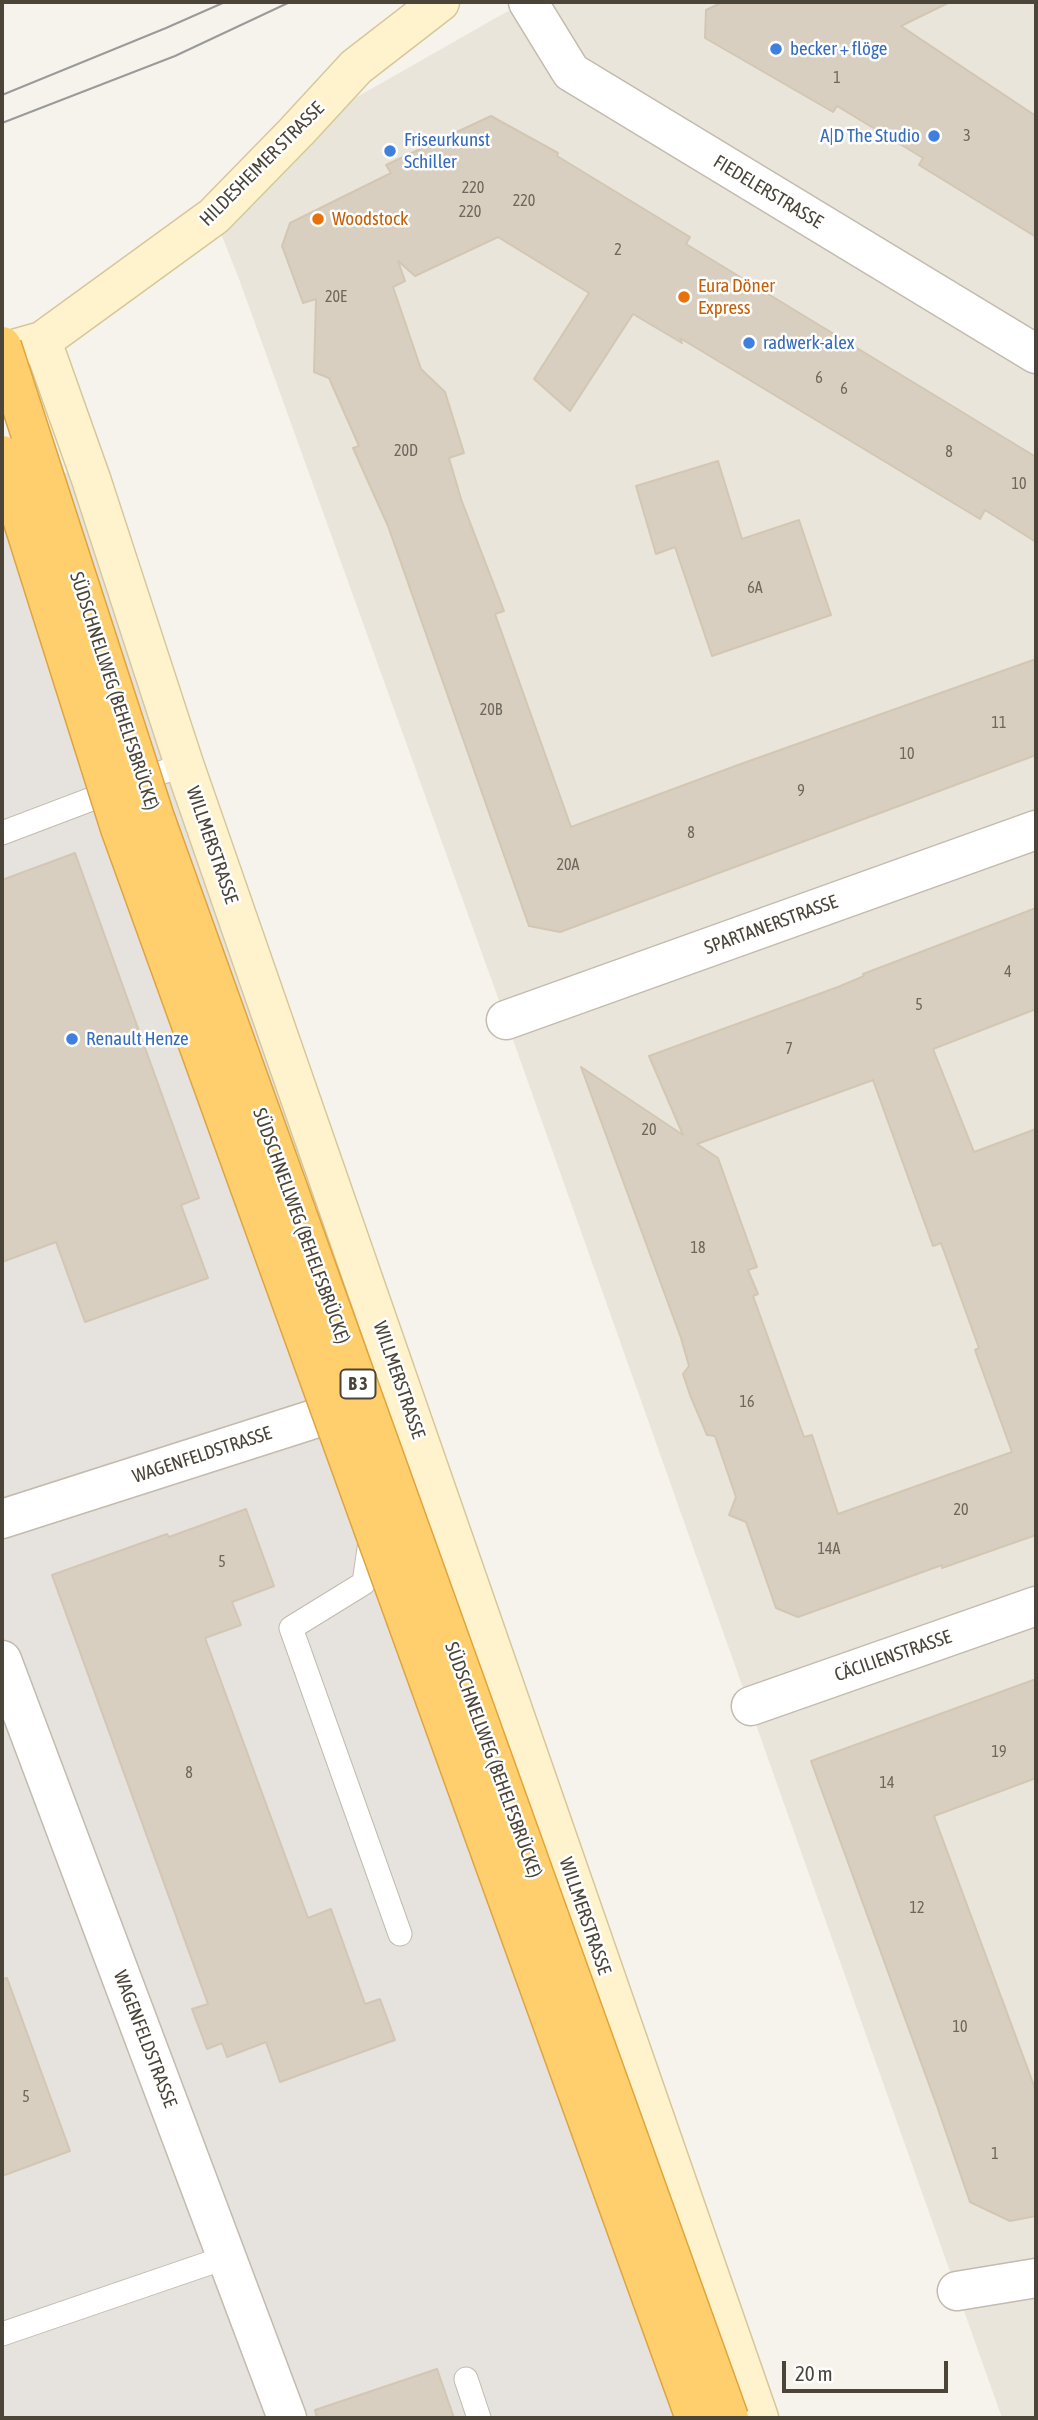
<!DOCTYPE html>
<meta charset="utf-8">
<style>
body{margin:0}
#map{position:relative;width:1038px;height:2420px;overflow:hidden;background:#f6f3ec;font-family:"Asap Condensed",sans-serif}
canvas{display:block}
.frame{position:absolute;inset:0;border:4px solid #4b4439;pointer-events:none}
.scale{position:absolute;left:782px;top:2361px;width:166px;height:32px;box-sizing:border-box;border:4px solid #4b4439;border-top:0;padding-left:9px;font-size:21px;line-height:24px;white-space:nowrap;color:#4b4439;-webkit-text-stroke:5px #fff;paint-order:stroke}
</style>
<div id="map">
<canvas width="1038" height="2420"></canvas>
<div class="frame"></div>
<div class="scale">20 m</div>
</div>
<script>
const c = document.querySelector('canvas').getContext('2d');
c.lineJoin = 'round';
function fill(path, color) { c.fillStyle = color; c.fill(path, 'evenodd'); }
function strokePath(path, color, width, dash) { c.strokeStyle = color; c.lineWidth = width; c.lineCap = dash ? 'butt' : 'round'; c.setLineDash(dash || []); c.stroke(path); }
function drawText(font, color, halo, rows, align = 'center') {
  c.font = font + ' "Asap Condensed",sans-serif'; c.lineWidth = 5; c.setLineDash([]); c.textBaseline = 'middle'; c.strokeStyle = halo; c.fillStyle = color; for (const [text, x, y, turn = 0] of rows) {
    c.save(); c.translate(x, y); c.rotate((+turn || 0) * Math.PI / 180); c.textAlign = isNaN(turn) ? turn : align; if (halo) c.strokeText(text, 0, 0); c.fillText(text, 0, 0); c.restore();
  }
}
fill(new Path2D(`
 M524,2h512v2416h-34l-496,-1398 -267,-741 -25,-63 83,-85z`), '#eae5da');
fill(new Path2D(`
 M2,458l89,21 668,1939h-757z`), '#e6e2dd');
const building = new Path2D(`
 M723,2h227l-49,24 135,90v121l-117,-72 4,-7 -86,-52 -4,6 -128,-74 1,-28z
 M491,116l67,37 -1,3 133,81 -4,7 350,213v85l-51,-32 -5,9 -300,-181 2,5 -49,-29 -63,97 -36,-32 55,-86 -91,-56 -83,39 -17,-15 7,20 -12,6 28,82 24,23 19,61 -15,5 12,41 43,112 -9,3 76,213 167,-62 298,-106v96l-476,177 -31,-6 -141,-400 -35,-78 6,-2 -30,-68 -15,-6 2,-73 -13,4 -21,-57 8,-23 101,-50 -5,-8z
 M718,461l24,78 57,-19 32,95 -119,41 -37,-109 -19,7 -20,-68z
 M75,853l124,345 -18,7 27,73 -123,44 -29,-80 -54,20v-382z
 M1036,908v101l-103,40 41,103 62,-23v406l-94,33v-3l-144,52 -22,-9 -30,-86 -17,-7 7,-18 -21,-61 -8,-1 -17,-40 -7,-21 6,-8 -8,-28 -100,-271 102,68 -34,-79 189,-69 26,-11 -1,-2zM873,1080l60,166 8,-3 38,105 -4,2 37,102 -174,62 -26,-79 -8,2 -51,-141 5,-2 -10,-24 9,-3 -39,-109 -21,-14z
 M246,1509l28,77 -42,16 9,23 -36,13 103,280 23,-9 34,95 15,-5 15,41 -115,42 -14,-40 -39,15 -5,-14 -15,6 -15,-40 16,-5 -156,-429 115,-41 2,3z
 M1036,1679v99l-102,38 102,275v125l-26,5 -40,-19 -33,-96 -126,-345z
 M7,1978l63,173 -68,25v-197z
 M437,2369l17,49h-137l-2,-8z`);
fill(building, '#d8cfc1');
strokePath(building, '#d3c7b4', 2);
const lane = new Path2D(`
 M2,833l182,-69
 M371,1535l-7,48 -73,45 109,306
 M2,2334l225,-77
 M466,2379l13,39`);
const street = new Path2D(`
 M528,2l43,70 465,282
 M506,1020l530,-190
 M2,1519l362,-116
 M2,1660l285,758
 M751,1706l285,-100
 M957,2291l79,-13`);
const secondary = new Path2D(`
 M42,341l49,138 93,285 575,1654
 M17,348l25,-7 172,-125 83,-85 59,-64 84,-65`);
strokePath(lane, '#c2bbae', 25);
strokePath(street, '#c2bbae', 41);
strokePath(secondary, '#d6c79b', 41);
strokePath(lane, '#fff', 23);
strokePath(street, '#fff', 38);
strokePath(secondary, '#fff3cd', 38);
strokePath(new Path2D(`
 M2,95l164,-67 59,-26
 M2,123l173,-67 115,-54`), '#9a9a9a', 2);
const highwayBridge = new Path2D(`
 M2,346l153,472 574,1600
 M2,455l118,373 575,1590`);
strokePath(highwayBridge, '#e0a43c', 41, []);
strokePath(highwayBridge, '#ffcf6e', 38);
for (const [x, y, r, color] of [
 [776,49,7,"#3f7fe0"],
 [934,136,7,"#3f7fe0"],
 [390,151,7,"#3f7fe0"],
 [318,219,7,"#e8710a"],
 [684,297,7,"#e8710a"],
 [749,343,7,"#3f7fe0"],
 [72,1039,7,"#3f7fe0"]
]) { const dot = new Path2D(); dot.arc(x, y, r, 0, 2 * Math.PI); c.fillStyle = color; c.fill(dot); strokePath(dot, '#fff', 2.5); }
drawText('16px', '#6e675b', null, [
 ["1",837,78],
 ["3",967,136],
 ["220",473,188],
 ["220",524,201],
 ["220",470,212],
 ["2",618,250],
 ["20E",336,297],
 ["6",819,378],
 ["6",844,389],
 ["20D",406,451],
 ["8",949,452],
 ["10",1019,484],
 ["6A",755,588],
 ["20B",491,710],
 ["11",999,723],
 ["10",907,754],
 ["9",801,791],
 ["8",691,833],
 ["20A",568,865],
 ["4",1008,972],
 ["5",919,1005],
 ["7",789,1049],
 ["20",649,1130],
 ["18",698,1248],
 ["16",747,1402],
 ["20",961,1510],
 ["14A",829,1549],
 ["5",222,1562],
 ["19",999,1752],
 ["8",189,1773],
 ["14",887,1783],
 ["12",917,1908],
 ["10",960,2027],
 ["5",26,2097],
 ["1",995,2154]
]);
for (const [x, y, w] of [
 [358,1384,35]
]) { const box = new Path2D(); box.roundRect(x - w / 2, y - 14.5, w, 29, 5); c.fillStyle = '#fff'; c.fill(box); strokePath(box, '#4b4439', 2); }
drawText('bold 18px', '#4b4439', null, [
 ["B 3",358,1384]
]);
drawText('19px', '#366cbe', '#fff', [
 ["becker + flöge",790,49],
 ["A|D The Studio",920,136,"right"],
 ["Friseurkunst",404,140],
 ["Schiller",404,162],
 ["radwerk-alex",763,343],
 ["Renault Henze",86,1039]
], 'left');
drawText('19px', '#4b4439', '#fff', [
 ["HILDESHEIMER STRASSE",262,164,-45],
 ["FIEDELERSTRASSE",768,192,31],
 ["SÜDSCHNELLWEG (BEHELFSBRÜCKE)",114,691,72],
 ["WILLMERSTRASSE",212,845,71],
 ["SPARTANERSTRASSE",771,925,-20],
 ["SÜDSCHNELLWEG (BEHELFSBRÜCKE)",301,1226,70],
 ["WILLMERSTRASSE",399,1380,71],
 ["WAGENFELDSTRASSE",202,1455,-18],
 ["CÄCILIENSTRASSE",893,1656,-19],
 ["SÜDSCHNELLWEG (BEHELFSBRÜCKE)",493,1760,70],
 ["WILLMERSTRASSE",585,1916,71],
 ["WAGENFELDSTRASSE",145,2039,69]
]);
drawText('19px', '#c56008', '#fff', [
 ["Woodstock",332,219],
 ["Eura Döner",698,286],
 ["Express",698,308]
], 'left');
</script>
